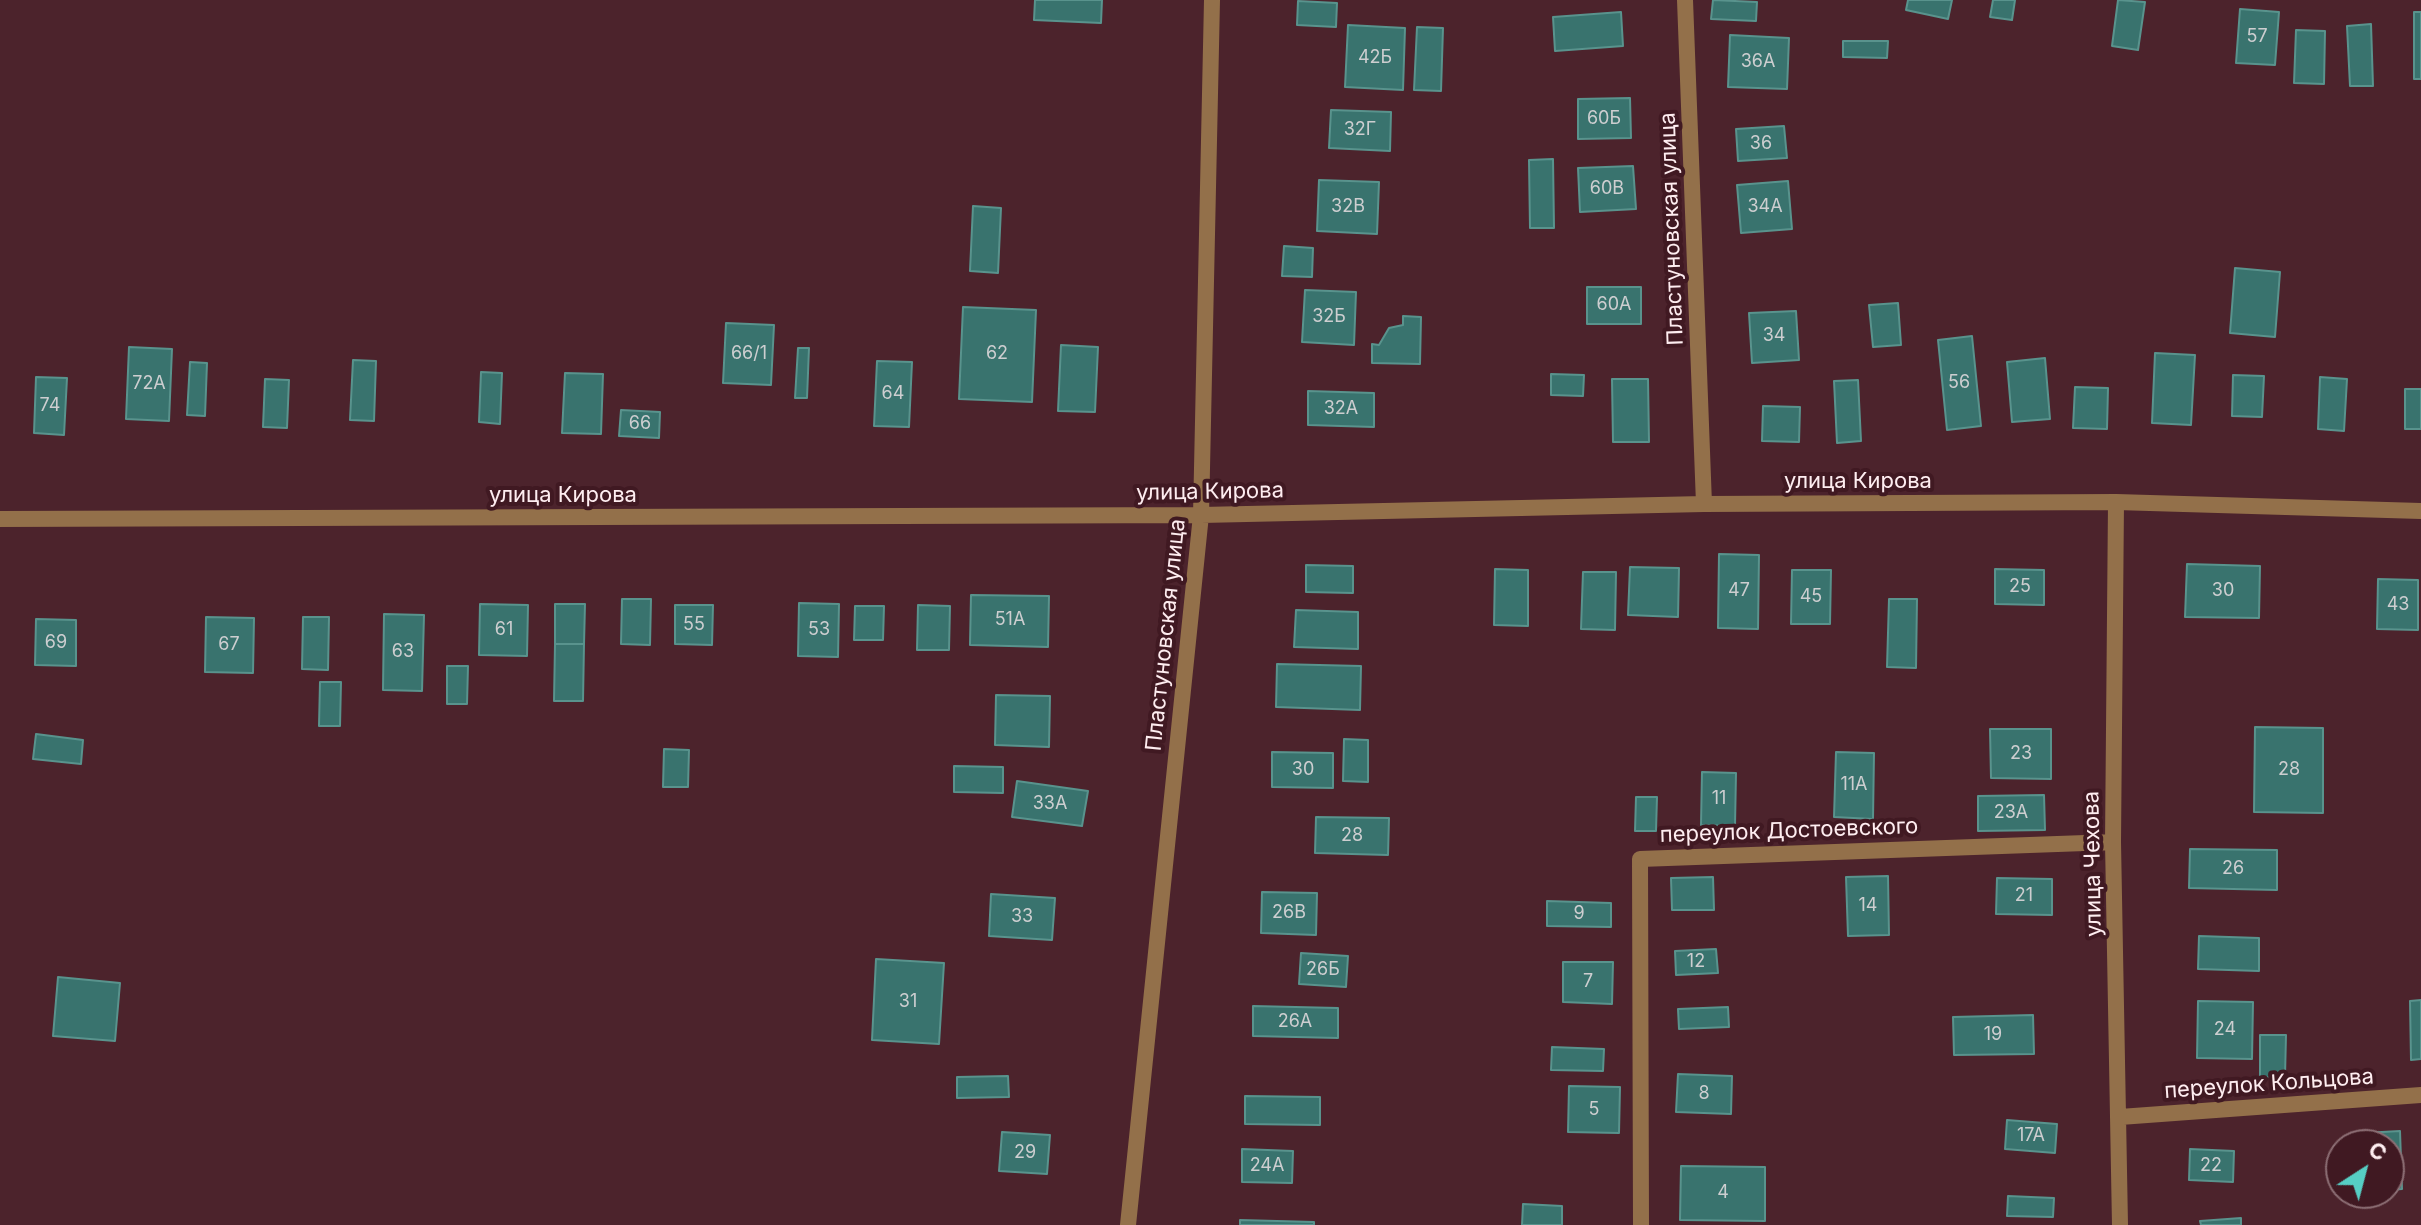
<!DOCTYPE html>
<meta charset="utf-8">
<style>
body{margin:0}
#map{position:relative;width:2421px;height:1225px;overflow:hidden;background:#4c232c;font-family:Inter,sans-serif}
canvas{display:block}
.north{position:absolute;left:2325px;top:1129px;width:80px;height:80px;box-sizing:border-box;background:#401922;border:2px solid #8c6e74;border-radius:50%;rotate:36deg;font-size:22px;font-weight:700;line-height:32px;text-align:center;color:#feedf0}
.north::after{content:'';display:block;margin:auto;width:28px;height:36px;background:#56cec4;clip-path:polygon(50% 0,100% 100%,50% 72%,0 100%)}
</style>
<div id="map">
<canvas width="2421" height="1225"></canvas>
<div class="north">С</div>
</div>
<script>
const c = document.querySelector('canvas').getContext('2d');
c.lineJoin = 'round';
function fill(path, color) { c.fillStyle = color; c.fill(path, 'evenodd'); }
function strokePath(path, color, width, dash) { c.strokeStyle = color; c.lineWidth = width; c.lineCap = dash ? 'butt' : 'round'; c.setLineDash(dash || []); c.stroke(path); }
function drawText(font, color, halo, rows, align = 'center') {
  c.font = font + ' Inter,sans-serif'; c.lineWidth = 8; c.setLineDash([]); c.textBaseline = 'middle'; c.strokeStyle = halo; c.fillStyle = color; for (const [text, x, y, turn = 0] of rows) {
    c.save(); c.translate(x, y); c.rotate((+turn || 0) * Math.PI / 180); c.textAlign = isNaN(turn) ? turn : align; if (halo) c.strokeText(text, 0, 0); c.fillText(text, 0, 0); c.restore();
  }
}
const building = new Path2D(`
 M1035,0h67l-1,23 -67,-3z
 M1713,0l44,2 -1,19 -45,-2z
 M1908,0h44l-4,19 -42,-9z
 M1993,0h22l-3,20 -22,-3z
 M2118,0l27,2 -7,48 -26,-4z
 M1298,1l39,2 -1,24 -39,-2z
 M2240,9l39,3 -4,53 -39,-2z
 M1621,12l2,34 -68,5 -2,-34z
 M2414,12h7v67h-7z
 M2371,24l2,62h-23l-3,-60z
 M1348,25l57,3 -2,62 -58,-3z
 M1417,27l26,1 -2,63 -27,-1z
 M2296,30l29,1 -1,53 -30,-1z
 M1730,35l59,3 -2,51 -59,-2z
 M1843,41h45l-1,17 -44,-1z
 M1630,98l1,40 -53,1v-40z
 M1331,110l60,2 -1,39 -61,-3z
 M1784,126l3,32 -49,3 -2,-32z
 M1553,159l1,69h-24l-1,-68z
 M1633,166l3,43 -56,3 -2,-44z
 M1319,180l60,2 -2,52 -60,-3z
 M1788,181l4,48 -51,4 -4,-48z
 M973,206l28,2 -3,65 -28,-2z
 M1284,246l29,2 -1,29 -30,-1z
 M2235,268l45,4 -5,65 -45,-4z
 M1587,287h54v37h-54z
 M1305,290l51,2 -2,53 -52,-3z
 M1898,303l3,42 -28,2 -4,-42z
 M963,307l73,3 -4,92 -73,-3z
 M1796,311l3,49 -47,3 -3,-50z
 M1403,316l18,1 -1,47 -48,-1v-19l7,1 10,-17 14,-3z
 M726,323l48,2 -3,60 -48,-2z
 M1972,336l9,90 -34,4 -9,-90z
 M1061,345l37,2 -3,65 -37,-1z
 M129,347l43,2 -3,72 -43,-2z
 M798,348h11l-2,50h-12z
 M2155,353l40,2 -4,70 -39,-2z
 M2045,358l5,61 -38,3 -5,-60z
 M353,360l23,1 -2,60 -24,-1z
 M877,361l35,1 -3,65 -35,-1z
 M190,362l17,1 -2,53 -18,-1z
 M481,372l21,1 -2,51 -21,-2z
 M565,373l38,1 -2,60 -39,-1z
 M1551,374l33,1 -1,21 -32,-1z
 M2233,375l31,1 -2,41 -30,-1z
 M36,377l31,1 -3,57 -30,-2z
 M2320,377l27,2 -3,52 -26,-2z
 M265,379l24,1 -2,48 -24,-1z
 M1612,379h36l1,63h-36z
 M1858,380l3,61 -24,2 -3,-62z
 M2075,387l33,1 -1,41 -34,-1z
 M2405,389h16v40h-16z
 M1308,391l66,2v34l-66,-2z
 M1763,406l37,1 -1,35 -37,-1z
 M621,410l39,2 -1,26 -40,-2z
 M1719,554l40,1 -1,74 -40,-1z
 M2187,564l73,2 -1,52 -74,-1z
 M1306,565l47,1v27l-47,-1z
 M1630,567l49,1 -1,49 -50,-2z
 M1495,569l33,1v56l-34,-1z
 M1995,569l49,1v35l-49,-1z
 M1792,570h39l-1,54h-39z
 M1583,572h33l-1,58 -34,-1z
 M2378,579l40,1v50l-41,-1z
 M971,595l78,1 -1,51 -78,-2z
 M622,599h29l-1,46 -29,-1z
 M1889,599h28l-1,69 -29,-1z
 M799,603l40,1 -1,53 -40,-1z
 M480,604l48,1 -1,51 -48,-1z
 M555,604h30l-1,40h-29z
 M675,605h38l-1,40 -37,-1z
 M918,605l32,1 -1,44h-32z
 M855,606h29l-1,34h-29z
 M1296,610l62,2v37l-64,-2z
 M384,614l40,1 -2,76 -39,-1z
 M206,617l48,1 -1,55 -48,-1z
 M303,617h26l-1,53 -26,-1z
 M36,619l40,1v46l-41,-1z
 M555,644h29l-1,57h-29z
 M1277,664l84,2 -1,44 -84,-3z
 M447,666h21l-1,38h-20z
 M320,682h21l-1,44h-21z
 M996,695l54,1 -1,51 -54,-2z
 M2255,727l68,1v85l-69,-1z
 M1990,729h61v50l-60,-1z
 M36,734l47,6 -2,24 -48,-5z
 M1344,739l24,1v42l-25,-1z
 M664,749l25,1 -1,37h-25z
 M1272,752l61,1v35l-61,-1z
 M1836,752l38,1 -1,66 -39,-2z
 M954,766l49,1v26l-49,-1z
 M1702,772l34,1 -1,53 -34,-1z
 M1017,781l71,10 -6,35 -70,-9z
 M2044,795l1,35 -67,1v-35z
 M1636,797h21l-1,34h-21z
 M1316,817l73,1 -1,37 -73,-2z
 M2190,849l87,1v40l-88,-2z
 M1888,876l1,59 -41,1 -2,-59z
 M1713,877l1,33h-42l-1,-32z
 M1997,878l55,1v36l-56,-1z
 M1262,892l55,1 -1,42 -55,-2z
 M991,894l64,4 -3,42 -63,-4z
 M1547,901l64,2v24l-64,-1z
 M2199,936l60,2v33l-61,-2z
 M1716,949l2,24 -42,2 -1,-24z
 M1301,953l47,3 -2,31 -47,-3z
 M876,959l68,4 -5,81 -67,-4z
 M1563,962h50l-1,42 -49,-2z
 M58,977l62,6 -5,58 -62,-5z
 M2421,1000v59l-10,1 -1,-59z
 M2198,1001l55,1 -1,57 -55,-1z
 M1253,1006l85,2v30l-85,-2z
 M1728,1007l1,20 -50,2 -1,-20z
 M2033,1015l1,39 -80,1 -1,-38z
 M2260,1035h26l-1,42h-25z
 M1552,1047l52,2 -1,22 -52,-1z
 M1678,1074l54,2 -1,38 -55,-2z
 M1008,1076l1,21 -52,1v-21z
 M1569,1086l51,1 -1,46 -51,-1z
 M1245,1096l75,1v28l-75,-1z
 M2007,1120l50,4 -2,29 -50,-4z
 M2400,1131l2,58 -13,1v-45h-24l-1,-12z
 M1002,1132l48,3 -3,39 -48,-3z
 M1242,1149l51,2 -1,32 -50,-1z
 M2190,1149l44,2 -1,31 -44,-2z
 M1681,1166l84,1v54l-85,-1z
 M2008,1196l46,2 -1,19 -46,-1z
 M1523,1204l39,2v19h-40z
 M2241,1218v7h-40l-1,-4z
 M1240,1220l74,2v3h-74z`);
fill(building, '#39736e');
strokePath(building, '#59938d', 2);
strokePath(new Path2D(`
 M1685,0l19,504
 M2116,502l-3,340 7,383
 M0,519l1201,-4 503,-11 412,-2 305,9
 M2120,1117l301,-22
 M1128,1225l73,-710 11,-515
 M1641,1225l-1,-366 473,-17`), '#93704a', 16);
drawText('18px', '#cdced0', null, [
 ["57",2257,37],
 ["42Б",1375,58],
 ["36А",1758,62],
 ["60Б",1604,119],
 ["32Г",1360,130],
 ["36",1761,144],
 ["60В",1607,189],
 ["32В",1348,207],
 ["34А",1765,207],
 ["60А",1614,305],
 ["32Б",1329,317],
 ["34",1774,336],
 ["66/1",749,354],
 ["62",997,354],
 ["56",1959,383],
 ["72А",149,384],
 ["64",893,394],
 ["74",50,406],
 ["32А",1341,409],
 ["66",640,424],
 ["25",2020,587],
 ["47",1739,591],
 ["30",2223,591],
 ["45",1811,597],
 ["43",2398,605],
 ["51А",1010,620],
 ["55",694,625],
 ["61",504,630],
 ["53",819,630],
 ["69",56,643],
 ["67",229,645],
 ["63",403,652],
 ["23",2021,754],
 ["30",1303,770],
 ["28",2289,770],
 ["11А",1854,785],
 ["11",1719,799],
 ["33А",1050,804],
 ["23А",2011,813],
 ["28",1352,836],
 ["26",2233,869],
 ["21",2024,896],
 ["14",1868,906],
 ["26В",1289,913],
 ["9",1579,914],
 ["33",1022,917],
 ["12",1696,962],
 ["26Б",1323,970],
 ["7",1588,982],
 ["31",908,1002],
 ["26А",1295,1022],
 ["24",2225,1030],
 ["19",1993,1035],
 ["8",1704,1094],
 ["5",1594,1110],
 ["17А",2031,1136],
 ["29",1025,1153],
 ["24А",1267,1166],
 ["22",2211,1166],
 ["4",1723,1193]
]);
drawText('22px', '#feedf0', '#401922', [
 ["Пластуновская улица",1672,229,-92],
 ["улица Кирова",1858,481],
 ["улица Кирова",1210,492,-1],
 ["улица Кирова",563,495],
 ["Пластуновская улица",1166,635,-84],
 ["переулок Достоевского",1789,831,-2],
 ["улица Чехова",2093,864,-91],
 ["переулок Кольцова",2269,1084,-4]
]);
</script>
